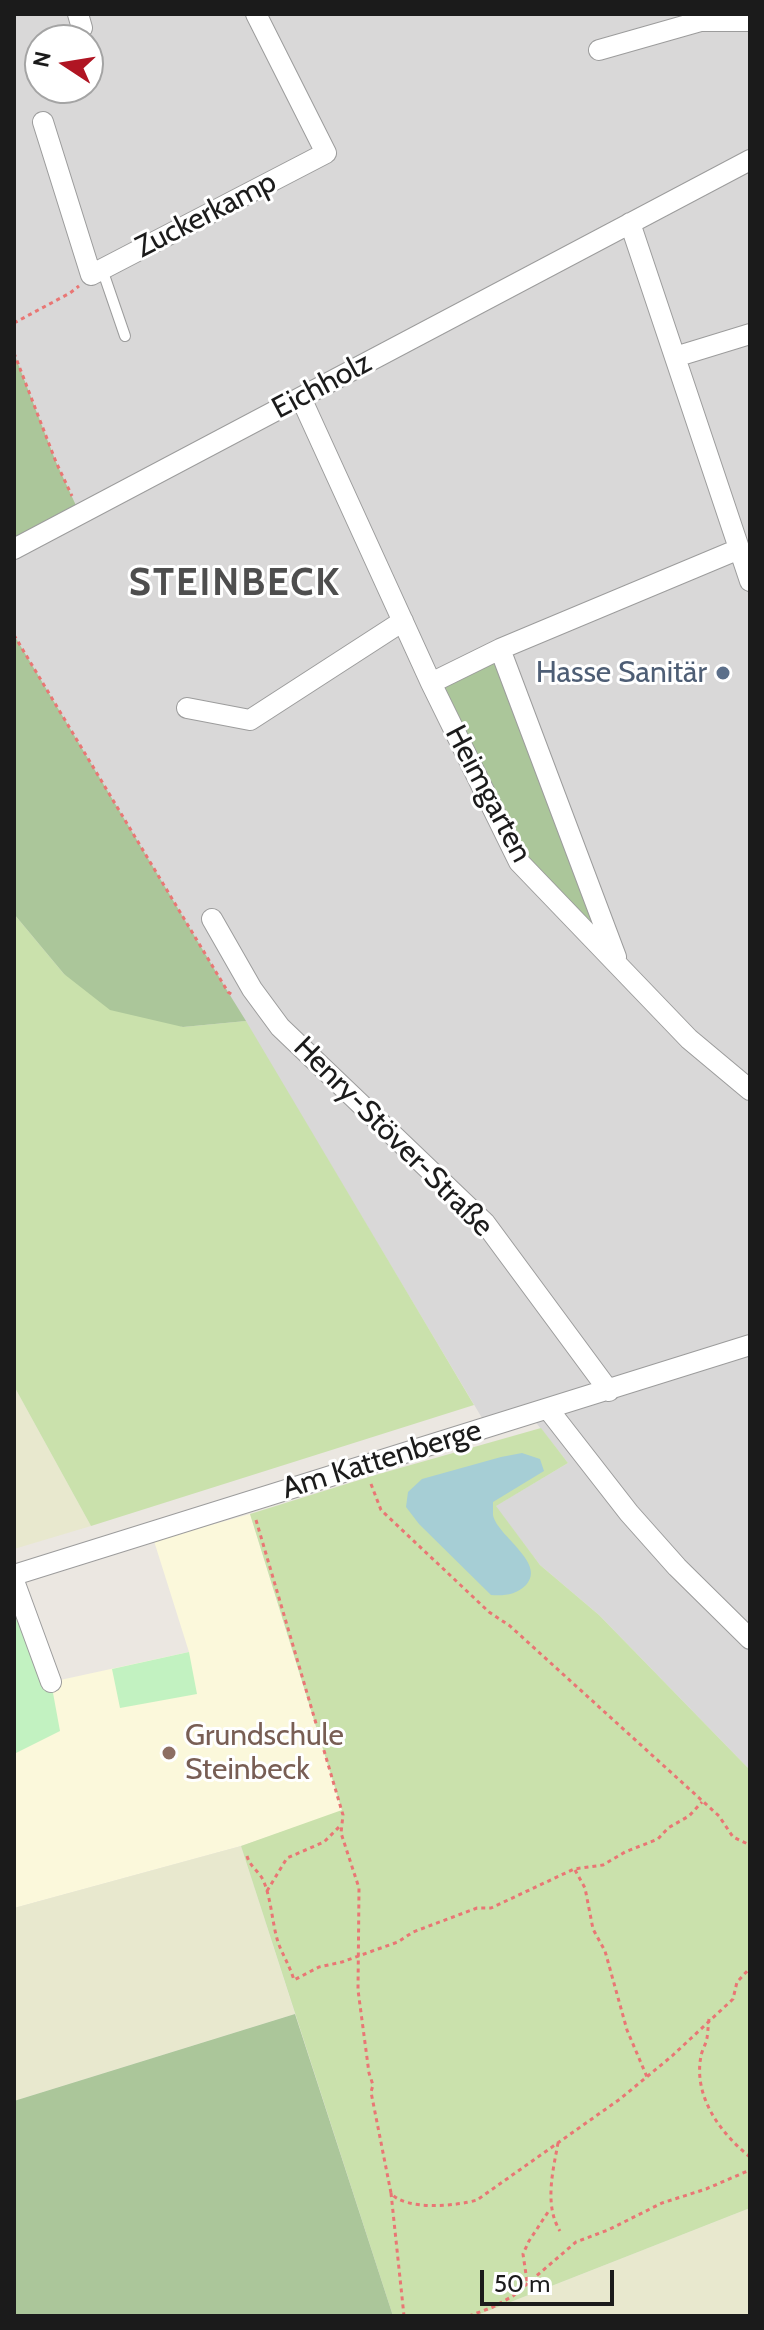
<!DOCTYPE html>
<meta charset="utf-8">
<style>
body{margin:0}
#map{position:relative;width:764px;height:2330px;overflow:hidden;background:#ebe7e1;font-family:Cabin,sans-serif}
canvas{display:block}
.frame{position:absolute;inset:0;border:16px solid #1b1b1b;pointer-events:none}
.north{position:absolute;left:24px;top:24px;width:80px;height:80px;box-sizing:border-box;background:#fff;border:2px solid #a4a4a4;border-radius:50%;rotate:282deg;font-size:22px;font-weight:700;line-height:32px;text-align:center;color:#1b1b1b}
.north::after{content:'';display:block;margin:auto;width:28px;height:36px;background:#b01523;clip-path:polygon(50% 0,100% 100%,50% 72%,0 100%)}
.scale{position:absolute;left:480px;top:2270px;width:134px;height:36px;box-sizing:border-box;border:4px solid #1b1b1b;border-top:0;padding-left:10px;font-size:24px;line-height:28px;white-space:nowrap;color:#1b1b1b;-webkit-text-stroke:6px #fff;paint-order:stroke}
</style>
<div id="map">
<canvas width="764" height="2330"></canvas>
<div class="frame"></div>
<div class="north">N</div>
<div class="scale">50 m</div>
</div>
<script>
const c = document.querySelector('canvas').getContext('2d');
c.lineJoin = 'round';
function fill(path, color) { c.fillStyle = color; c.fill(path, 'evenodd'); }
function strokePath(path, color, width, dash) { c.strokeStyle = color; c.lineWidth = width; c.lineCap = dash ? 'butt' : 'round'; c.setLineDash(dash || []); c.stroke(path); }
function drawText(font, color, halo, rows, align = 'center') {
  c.font = font + ' Cabin,sans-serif'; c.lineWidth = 6; c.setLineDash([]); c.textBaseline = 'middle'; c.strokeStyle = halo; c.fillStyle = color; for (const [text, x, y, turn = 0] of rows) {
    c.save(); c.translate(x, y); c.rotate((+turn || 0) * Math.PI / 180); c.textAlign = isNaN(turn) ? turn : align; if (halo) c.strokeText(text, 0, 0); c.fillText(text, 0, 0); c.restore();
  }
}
fill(new Path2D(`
 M14,14h736v1756l-151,-155 -59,-50 -45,-59 73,-43 -38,-48 -42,13 -474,-793v-86l66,-35 -24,-52 -42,-109zM40,40h48v48h-48z`), '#d9d8d8');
fill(new Path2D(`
 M250,1514l92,297 -101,35 -227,62v-212l37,-14 138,-30 -35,-111z`), '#fbf8db');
fill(new Path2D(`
 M14,1386l77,140 -77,23z
 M241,1846l54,168 -281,87v-193z
 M750,2208v108h-275z`), '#e8e8ce');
fill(new Path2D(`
 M14,914l50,60 119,53 63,-6 228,384 -383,121 -77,-140z
 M541,1428l27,35 -72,43 44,59 59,50 151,155v438l-275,108h-82l-152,-470 101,-36 -92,-296 122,-38z`), '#cae1ac');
fill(new Path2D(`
 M14,353l42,109 24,52 -66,35z
 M14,635l214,357 18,29 -63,6 -73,-17 -46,-36 -50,-60z
 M500,649l120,320 -101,-107 -88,-179z
 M295,2014l98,302h-379v-215z`), '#abc69a');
fill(new Path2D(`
 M14,1581l37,101 9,49 -46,23z
 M189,1652l8,42 -77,14 -8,-39z`), '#c2f2c1');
fill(new Path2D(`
 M522,1453l18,6 4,12 -51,31c0,1 0,12 0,13 4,21 54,48 33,70 -10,10 -22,11 -35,10l-72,-71 -13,-17 2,-15 14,-13 79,-22z`), '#a6ced5');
const service = new Path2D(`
 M102,269l23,67`);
const minor = new Path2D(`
 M78,14l4,14
 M599,50l102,-29h49
 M43,122l48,153 235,-122 -70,-139
 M630,223l120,358
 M675,357l75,-23
 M301,398l130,285 88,179 170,177 61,51
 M14,549l736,-389
 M500,649l116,308
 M431,683l69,-34 239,-100
 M187,708l63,12 153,-99
 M212,919l40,70 28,38 205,196 124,168
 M548,1409l81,104 48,54 73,72
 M14,1575l736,-230
 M14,1581l37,101`);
strokePath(service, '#9c9c9c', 12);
strokePath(minor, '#9c9c9c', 22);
strokePath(new Path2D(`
 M14,323l56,-30 9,-7
 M14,353l42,109 16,34
 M14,635l214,357 6,4
 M371,1484l10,26 108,102 21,14 209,190 14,21 17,8
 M256,1520l87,295 -2,18 18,55 -1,102 11,83 4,12 -2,7 20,101c14,18 66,13 86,7l143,-101 52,-43 61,-57 4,-17 13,-14
 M247,1856c3,11 13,16 17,26 8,20 8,43 15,63 5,12 11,22 15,35l25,-13 23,-5 36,-13 20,-7 15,-10 64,-24h14l83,-39 29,-4 22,-13 33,-13 10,-11 21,-12 13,-14
 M575,1870l10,18 8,41 12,22 22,79 20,47
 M267,1891l20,-33 37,-16 15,-15
 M709,2019c-1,7 -1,13 -2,19 -1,6 -5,12 -6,18 -8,40 19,77 49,101
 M558,2143c-5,28 -14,62 2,88
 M391,2193l13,123
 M527,2281l-4,-27 6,-13 21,-32
 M469,2316l24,-9 20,-11 63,-54 32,-12 54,-27 44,-14 44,-19`), '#e97674', 3, [4, 4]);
strokePath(service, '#fff', 10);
strokePath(minor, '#fff', 20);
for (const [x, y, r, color] of [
 [723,673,8,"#5c6f8a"],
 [169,1753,8,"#8d6e63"]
]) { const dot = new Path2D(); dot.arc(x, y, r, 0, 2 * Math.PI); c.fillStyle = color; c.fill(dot); strokePath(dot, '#fff', 3); }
drawText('30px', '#1b1b1b', '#fff', [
 ["Zuckerkamp",206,215,-27],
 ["Eichholz",322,386,-28],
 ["Heimgarten",488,794,62],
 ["Henry-Stöver-Straße",393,1137,45],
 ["Am Kattenberge",382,1460,-17]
]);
drawText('30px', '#4e5e75', '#fff', [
 ["Hasse Sanitär",707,673]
], 'right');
drawText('30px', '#785e54', '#fff', [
 ["Grundschule",185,1736],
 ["Steinbeck",185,1770]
], 'left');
c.letterSpacing = '2px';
drawText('bold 38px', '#4e4e4e', '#fff', [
 ["STEINBECK",235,584]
]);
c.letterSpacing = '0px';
</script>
